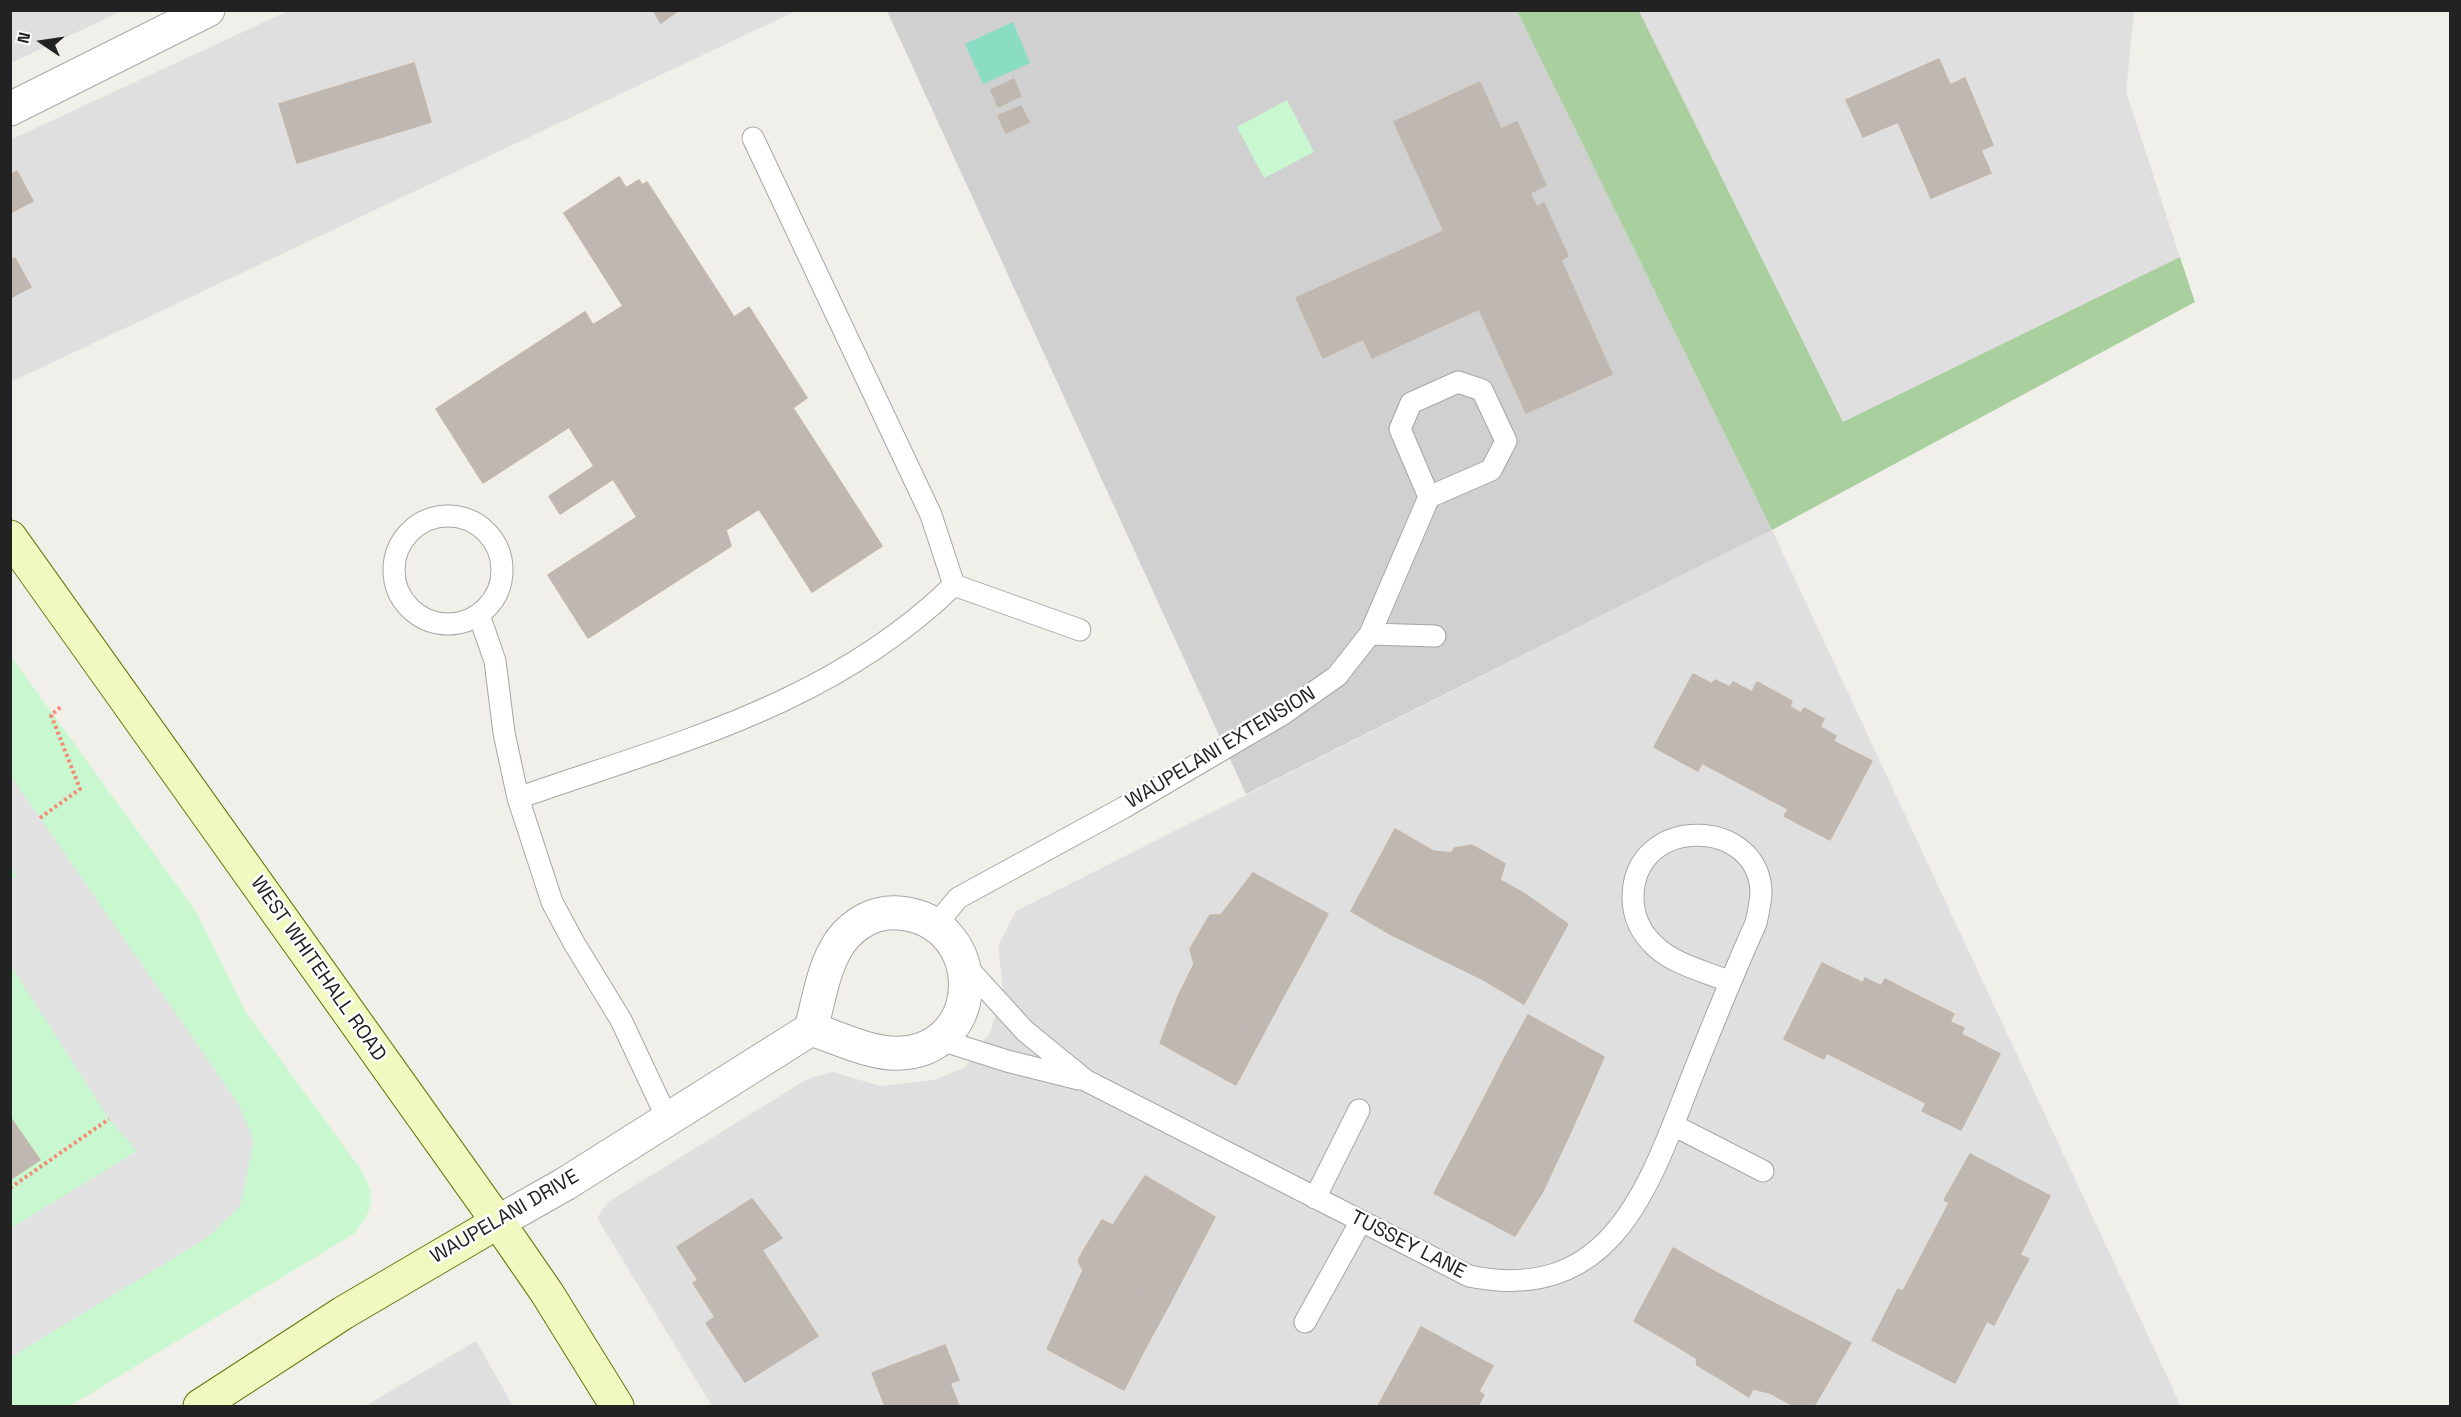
<!DOCTYPE html>
<style>
body{margin:0}
#map{position:relative;width:2461px;height:1417px;overflow:hidden;background:#f1efe9;font-family:"Space Grotesk",sans-serif}
canvas{display:block}
.frame{position:absolute;inset:0;border:12px solid #222;pointer-events:none}
.north{position:absolute;left:12px;top:12px;width:60px;height:60px;-webkit-text-stroke:4px #fff;paint-order:stroke;rotate:283deg;font-size:16px;font-weight:700;line-height:24px;text-align:center;color:#222}
.north::after{content:'';display:block;margin:auto;width:21px;height:27px;background:#222;clip-path:polygon(50% 0,100% 100%,50% 72%,0 100%)}
</style>
<div id="map">
<canvas width="2461" height="1417"></canvas>
<div class="frame"></div>
<div class="north">N</div>
</div>
<script>
const c = document.querySelector('canvas').getContext('2d');
c.lineJoin = 'round';
function fill(path, color) { c.fillStyle = color; c.fill(path, 'evenodd'); }
function strokePath(path, color, width, dash) { c.strokeStyle = color; c.lineWidth = width; c.lineCap = dash ? 'butt' : 'round'; c.setLineDash(dash || []); c.stroke(path); }
function drawText(font, color, halo, rows, align = 'center') {
  c.font = font + ' "Space Grotesk",sans-serif'; c.lineWidth = 5; c.setLineDash([]); c.textBaseline = 'middle'; c.strokeStyle = halo; c.fillStyle = color; for (const [text, x, y, turn = 0] of rows) {
    c.save(); c.translate(x, y); c.rotate((+turn || 0) * Math.PI / 180); c.textAlign = isNaN(turn) ? turn : align; if (halo) c.strokeText(text, 0, 0); c.fillText(text, 0, 0); c.restore();
  }
}
fill(new Path2D(`
 M11,10h111v1l-111,52z
 M288,11h508l-785,371 -1,-242z
 M1639,11h495l-8,81 54,165 -337,166z
 M1772,530l409,876h-1469l-115,-188 11,-16 201,-124 24,-6 47,14 54,-6 31,-13 26,-36 12,-44 -5,-41 18,-35z
 M476,1341l37,65h-148z`), '#e0dfdf');
fill(new Path2D(`
 M887,11h630l255,519 -526,264z`), '#d0d0d0');
fill(new Path2D(`
 M1517,11h122l204,411 337,-165 15,45 -423,228z`), '#aacf9f');
fill(new Path2D(`
 M1287,100l27,52 -50,26 -27,-51z
 M10,655l187,258 48,98 117,160c14,29 12,36 -7,62l-285,173h-59z`), '#c9f8d0');
fill(new Path2D(`
 M1013,22l17,41 -47,21 -18,-40z`), '#8addc3');
fill(new Path2D(`
 M11,776l227,327 16,38 -14,65 -33,32 -196,119v-129l126,-77 -28,-32 -98,-153v-86l6,-4 -6,-8z`), '#e2e2e2');
const building = new Path2D(`
 M653,10h26l-18,13z
 M1939,59l11,26 15,-7 28,67 -12,5 10,23 -60,25 -33,-76 -35,15 -17,-37z
 M414,63l17,59 -134,41 -18,-59z
 M1014,79l7,17 -23,11 -7,-17z
 M1480,82l21,47 16,-7 29,63 -16,8 7,14 7,-4 24,53 -7,4 51,114 -86,39 -47,-104 -107,49 -9,-19 -40,19 -27,-60 148,-67 -50,-109z
 M1021,106l8,16 -23,11 -8,-17z
 M17,171l16,30 -23,12v-38z
 M619,177l7,11 13,-8 3,5 5,-3 87,135 15,-10 58,91 -14,10 89,138 -70,46 -53,-83 -33,21 5,16 -143,92 -40,-63 89,-58 -24,-38 -53,35 -11,-18 45,-30 -25,-39 -86,56 -47,-74 149,-97 8,13 30,-19 -59,-93z
 M15,258l16,29 -21,11v-38z
 M1693,674l19,10 3,-4 15,7 3,-5 19,10 5,-10 35,19 -2,6 11,6 3,-5 20,11 -4,8 16,9 -3,5 39,20 -42,79 -46,-24 4,-7 -86,-46 -4,8 -44,-24z
 M1395,829l38,22 -43,83 -39,-23z
 M1471,845l15,8 -47,105 -49,-24 43,-83 18,2 4,-5z
 M1486,853l19,11 -5,16 25,14 -41,86 -45,-22z
 M1253,873l75,41 -23,43 -84,-42z
 M1525,894l43,30 -44,80 -40,-24z
 M1210,915h11l84,42 -23,42 -92,-50z
 M1190,949l92,50 -23,43 -80,-48 15,-30z
 M1822,963l41,20 -39,76 -40,-20z
 M1865,978l16,8 4,-7 33,17 -42,82 -49,-25z
 M1179,994l80,48 -23,43 -76,-42z
 M1918,996l36,18 -4,8 14,6 -38,75 -50,-25z
 M1528,1015l76,42 -17,39 -83,-37z
 M1961,1034l39,20 -39,76 -39,-19z
 M1504,1059l83,37 -20,44 -86,-36z
 M1481,1104l86,36 -24,51 -85,-43z
 M10,1117l30,43 -30,20z
 M1458,1148l85,43 -28,45 -81,-43z
 M1970,1154l80,42 -24,47 -82,-43z
 M1145,1176l70,41 -24,46 -78,-38z
 M752,1199l30,39 -20,12 56,86 -73,46 -39,-59 9,-6 -22,-34 5,-3 -21,-33z
 M1949,1203l77,40 -6,12 9,4 -18,33 -85,-45z
 M1102,1220l89,43 -22,42 -87,-52z
 M1926,1247l85,45 -17,33 -7,-4 -6,12 -78,-42z
 M1673,1248l37,21 -40,73 -36,-21z
 M1082,1253l87,52 -23,42 -78,-44 15,-33 -5,-9z
 M1710,1269l52,28 -43,81 -22,-13 -1,-7 -26,-16z
 M1898,1289l83,44 -26,50 -83,-43z
 M1762,1297l49,25 -41,71 -17,-4 -4,8 -30,-19z
 M1068,1303l78,44 -22,43 -77,-41z
 M1811,1322l40,21 -37,63h-20l-24,-13z
 M1421,1327l72,39 -14,25 5,4 -6,11h-100z
 M945,1345l14,35 -9,3 9,23h-74l-13,-33z`);
fill(building, '#bfb8b2');
strokePath(building, '#c3b7ab', 1.5);
const lane = new Path2D(`
 M394 570a54 54 0 1 1 108 0a54 54 0 1 1-108 0Z
 M954,585l126,45
 M479,615l16,46 9,72 14,65 34,104 22,41 47,77 46,98
 M1370,634l65,2
 M518,798c157,-55 313,-93 436,-213l-23,-70 -178,-377
 M935,926l23,-28 165,-90 160,-94 54,-38 33,-42 59,-137 62,-27 15,-29 -24,-51 -24,-8 -47,21 -11,26 29,68
 M963,963l62,68 60,49 384,196c143,30 180,-90 222,-197 21,-53 42,-105 65,-156 2,-9 4,-19 5,-28 1,-78 -127,-82 -128,2 0,19 8,36 22,49 18,18 52,26 75,36
 M941,1040l66,21 72,18
 M1673,1125l90,46
 M1315,1198l44,-88
 M1305,1322l56,-101`);
const street = new Path2D(`
 M10,109l198,-99
 M498,1222l67,-38 246,-155c8,-29 12,-62 29,-87 14,-19 35,-31 59,-29 92,8 88,146 -9,140 -26,-2 -54,-16 -79,-24`);
const secondary = new Path2D(`
 M10,537l488,685 49,71 70,113
 M200,1406l143,-93 155,-91`);
strokePath(lane, '#a6a6a6', 23);
strokePath(street, '#a6a6a6', 35);
strokePath(secondary, '#647809', 35);
strokePath(new Path2D(`
 M40,818l40,-29 -29,-74 11,-9
 M10,1188l99,-69`), '#f58c76', 4, [3, 3]);
strokePath(lane, '#fff', 21);
strokePath(street, '#fff', 33);
strokePath(secondary, '#f1f8c0', 33);
drawText('20px', '#222', '#fff', [
 ["WAUPELANI EXTENSION",1221,748,-31],
 ["WEST WHITEHALL ROAD",318,969,55],
 ["WAUPELANI DRIVE",505,1217,-30],
 ["TUSSEY LANE",1408,1245,27]
]);
</script>
